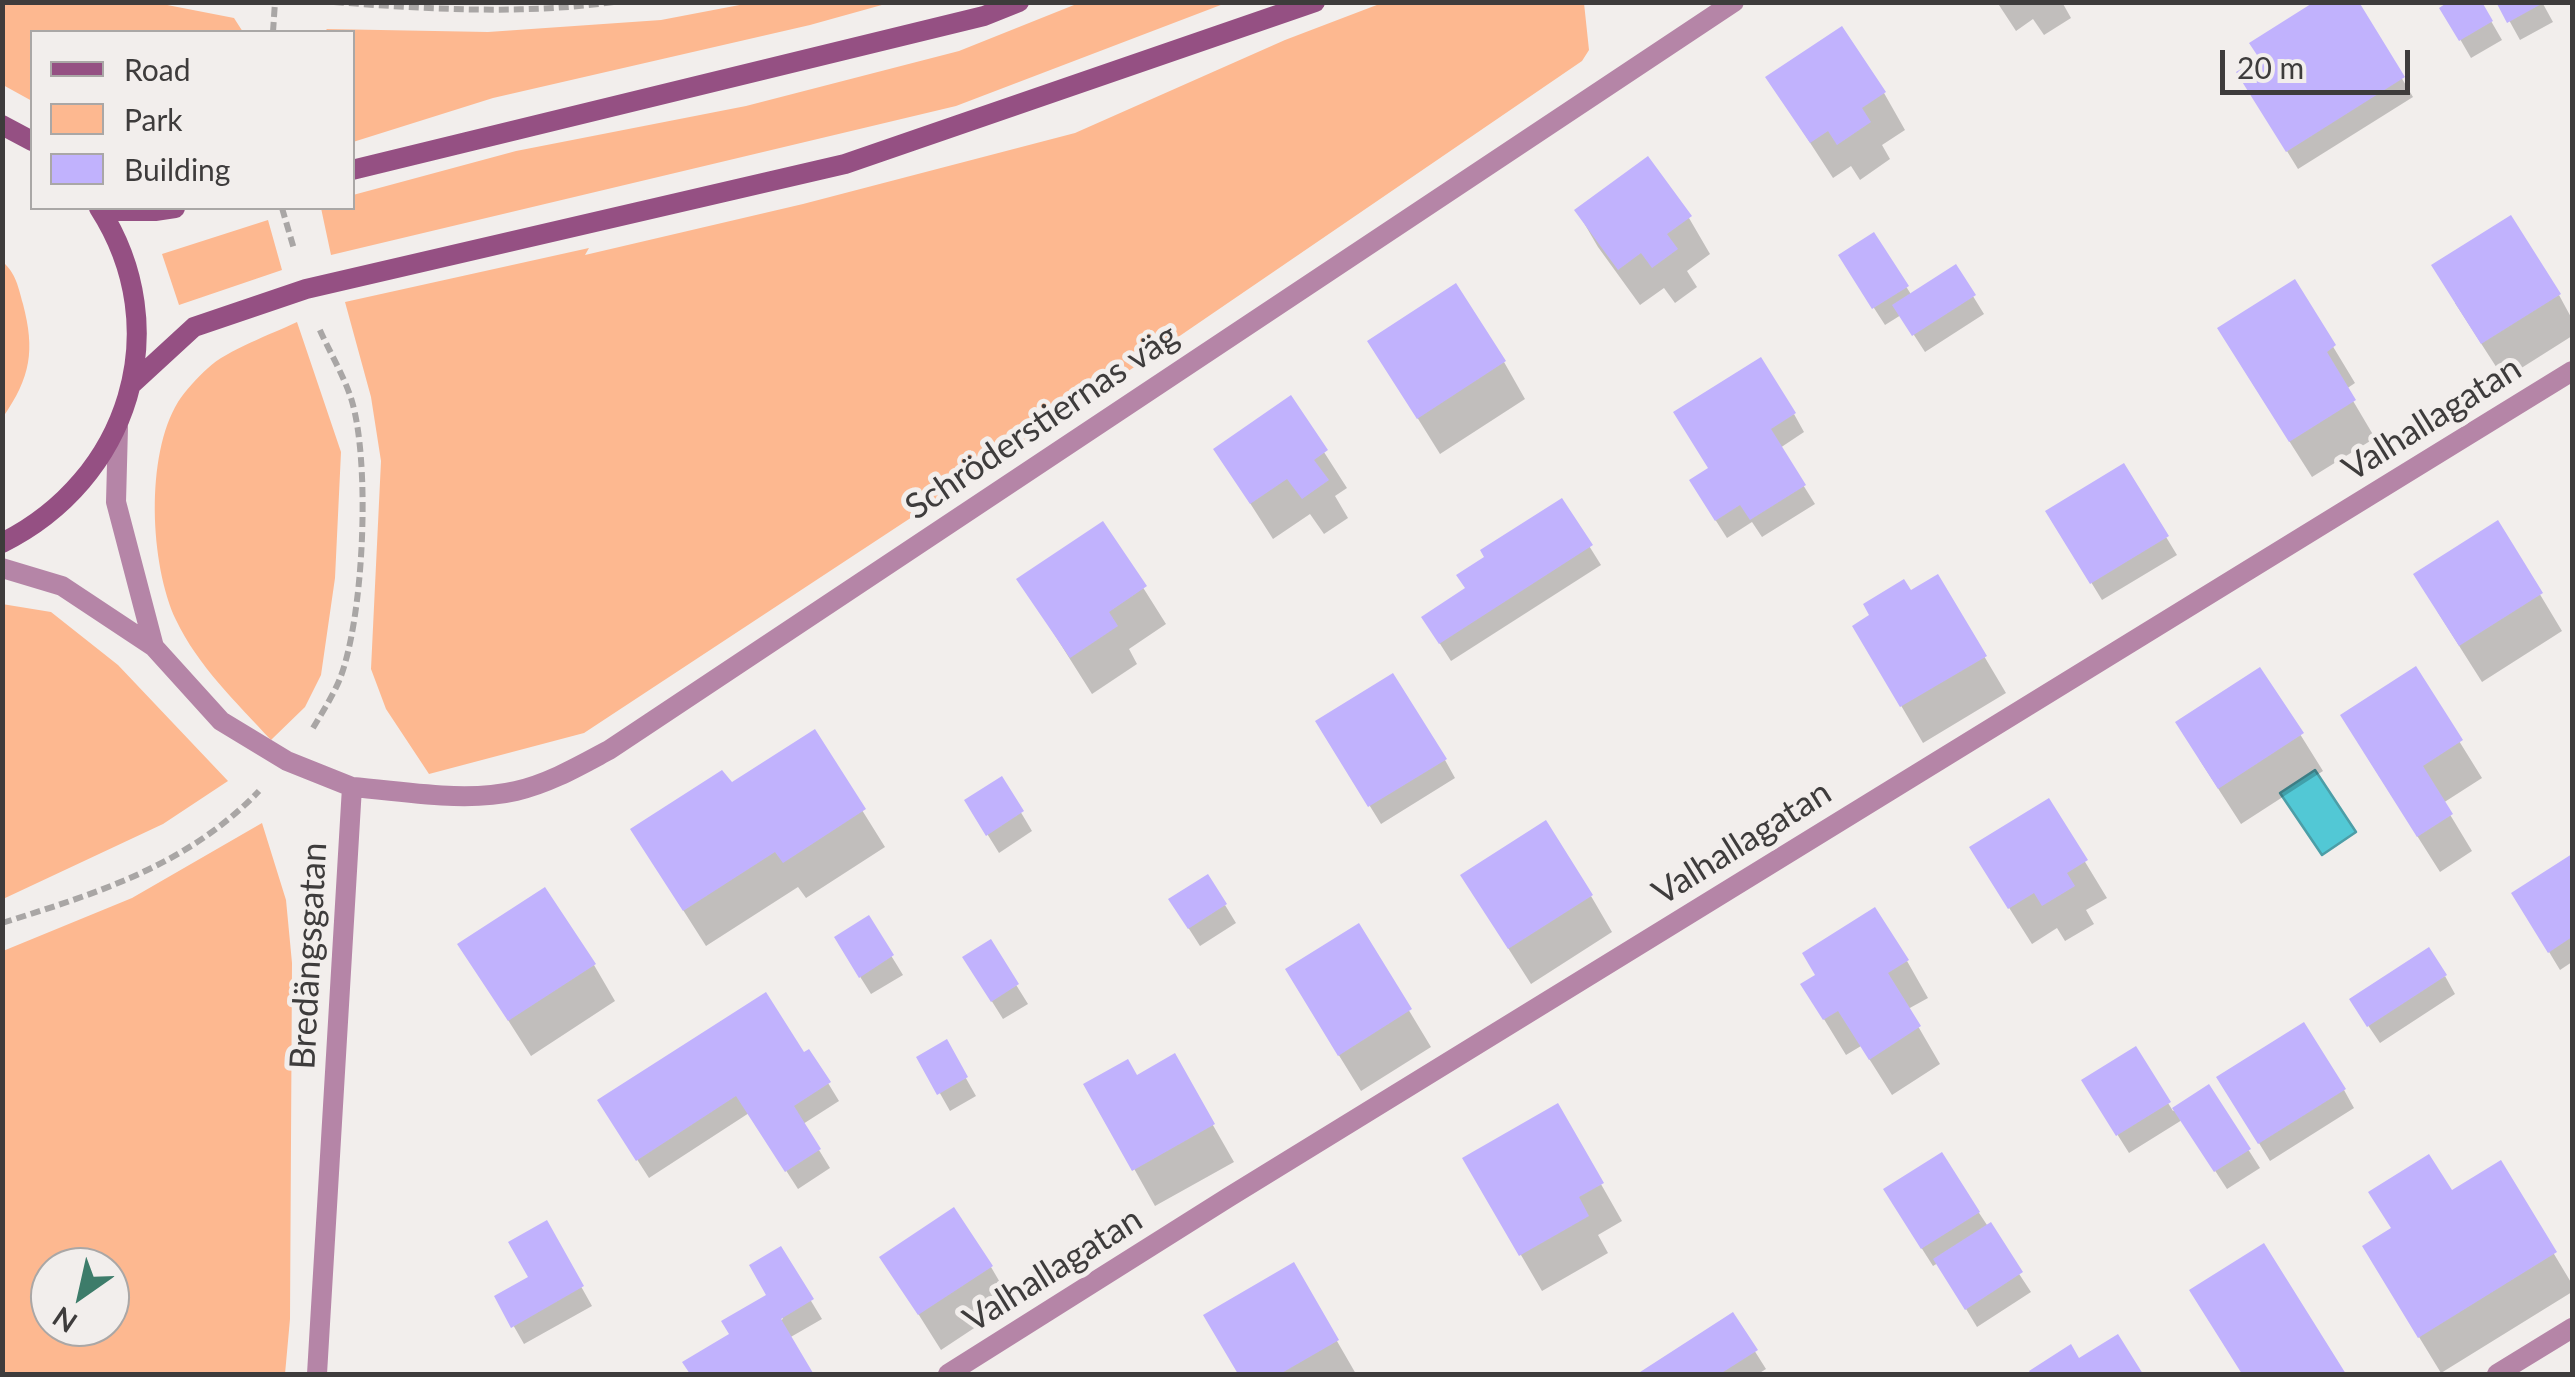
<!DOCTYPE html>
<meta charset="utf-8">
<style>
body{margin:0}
#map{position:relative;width:2575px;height:1377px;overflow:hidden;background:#f2eeec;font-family:Lato,sans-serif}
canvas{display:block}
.frame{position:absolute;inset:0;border:5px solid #3e3c3c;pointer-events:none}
.legend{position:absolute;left:30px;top:30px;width:325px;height:180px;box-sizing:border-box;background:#f2eeec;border:2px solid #aaa7a6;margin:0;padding:12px 18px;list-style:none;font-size:30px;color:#3e3c3c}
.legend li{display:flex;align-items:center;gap:20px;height:50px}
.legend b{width:50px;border:2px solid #aaa7a6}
.north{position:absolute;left:30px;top:1247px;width:100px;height:100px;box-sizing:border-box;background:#f2eeec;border:2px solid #aaa7a6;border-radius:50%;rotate:214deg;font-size:28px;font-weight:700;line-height:40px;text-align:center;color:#3e3c3c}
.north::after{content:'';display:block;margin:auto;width:35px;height:45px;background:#3d7c6a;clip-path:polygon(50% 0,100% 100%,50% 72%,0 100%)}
.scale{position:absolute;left:2220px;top:50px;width:190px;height:45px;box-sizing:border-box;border:5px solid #3e3c3c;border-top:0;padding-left:12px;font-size:30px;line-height:35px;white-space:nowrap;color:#3e3c3c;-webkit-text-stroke:8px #f2eeec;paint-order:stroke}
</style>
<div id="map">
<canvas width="2575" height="1377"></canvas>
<div class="frame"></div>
<ul class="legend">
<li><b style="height:12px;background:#955083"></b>Road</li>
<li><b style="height:28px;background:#fdb890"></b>Park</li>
<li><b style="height:28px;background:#c1b2fd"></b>Building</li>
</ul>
<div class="north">N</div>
<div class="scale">20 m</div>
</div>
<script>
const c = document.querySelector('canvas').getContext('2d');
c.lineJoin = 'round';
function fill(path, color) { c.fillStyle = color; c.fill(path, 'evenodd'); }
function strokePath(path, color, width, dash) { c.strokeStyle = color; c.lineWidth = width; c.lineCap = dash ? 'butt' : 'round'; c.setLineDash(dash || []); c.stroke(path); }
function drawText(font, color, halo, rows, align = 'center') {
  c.font = font + ' Lato,sans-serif'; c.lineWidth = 10; c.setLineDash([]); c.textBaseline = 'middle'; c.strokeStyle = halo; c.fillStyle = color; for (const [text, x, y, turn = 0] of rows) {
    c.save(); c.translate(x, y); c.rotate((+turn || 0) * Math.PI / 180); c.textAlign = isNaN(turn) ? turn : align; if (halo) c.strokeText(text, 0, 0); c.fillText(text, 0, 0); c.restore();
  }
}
fill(new Path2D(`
 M3,2l154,1 77,15 9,14h-211v69l-29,-16z
 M750,3h139l-79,22 -317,73 -140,44 -1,-110h-28l3,-3 161,3 173,-12z
 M1079,3h147l-270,103 -625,149 -10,-47h31l1,-13 163,-44 230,-45 213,-55z
 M1382,3h202l5,47 -7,11 -597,408 -401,264 -155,41 -43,-65 -15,-40 10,-208 -10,-64 -26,-95 244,-54 -4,7 218,-51 272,-71 210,-93z
 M268,220l14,50 -103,35 -17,-51z
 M3,262c13,12 15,24 20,42 12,46 8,73 -20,113z
 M297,322l44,130 -6,126 -14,97 -16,32 -34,33c-35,-38 -73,-74 -95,-120 -26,-56 -31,-164 2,-218 7,-11 20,-25 30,-34 19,-18 64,-34 89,-46z
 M2,604l49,8 67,53 110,116 -65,43 -160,75z
 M262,823l24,77 6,63 -2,356 -5,55h-282v-423l129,-53zM110,1267v60h-60v-60z`), '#fdb890');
const water = new Path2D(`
 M2315,770l41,62 -34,23 -42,-62z`);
fill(water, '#52c8d5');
strokePath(water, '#4c9ea7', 2.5);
fill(new Path2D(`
 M1997,2h65l9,16 -27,17 -11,-16 -17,12z
 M2356,2l57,95 -115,72 -48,-78 12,-32z
 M2480,2l22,38 -31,18 -29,-50z
 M2499,2h43l11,20 -33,18z
 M1768,78l116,15 21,37 -23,15 8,14 -30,21 -9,-14 -18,12z
 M1577,211l112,7 21,36 -23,17 10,16 -22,16 -11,-15 -24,17 -42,-58z
 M1874,235l38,61 43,-29 29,47 -59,38 -24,-37 -16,10 -33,-51z
 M2294,282l61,101 -9,6 29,49 -63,39 -71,-112z
 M2559,295l13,24v17l-68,43 -49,-76z
 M1370,342l134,20 21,37 -85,55z
 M1290,399l57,89 -12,8 13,22 -24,16 -14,-20 -37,25 -57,-89z
 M1794,414l10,18 -24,16 35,56 -53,33 -10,-15 -25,16 -25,-39 9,-30 -24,-38z
 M2123,466l54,89 -75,45 -54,-88z
 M1561,501l40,64 -150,96 -16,-25 32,-46z
 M2497,523l65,108 -80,51 -45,-71z
 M1103,524l63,100 -37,25 8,15 -45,30 -72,-114z
 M1937,577l69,116 -83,50 -68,-116z
 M2260,670l63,101 -82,53 -42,-65z
 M2415,670l67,108 -39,25 29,48 -32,21 -76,-120z
 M814,733l71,114 -79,51 -8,-11 -92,59 -51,-80 76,-80z
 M1329,740l116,20 10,18 -74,46z
 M1001,779l31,52 -33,22 -21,-34z
 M2048,801l59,97 -21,12 8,14 -29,17 -8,-13 -25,16 -38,-60z
 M2572,857v105l-12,8 -46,-76z
 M1591,896l21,36 -81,52 -46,-72z
 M1225,905l11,18 -36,23 -18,-28z
 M868,918l35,57 -32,19 -24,-38z
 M1358,926l73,121 -70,44 -52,-84z
 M990,943l38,61 -25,15 -27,-43z
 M460,945l134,20 21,36 -84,55z
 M1907,961l21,37 -20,11 32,55 -48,31 -31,-49 -15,9 -43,-70z
 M2445,976l10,18 -75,49 -17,-25z
 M946,1043l30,53 -26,15 -30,-53z
 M2135,1050l38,61 36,-23 51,80 -33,21 -45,-69 -53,33 -34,-54z
 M804,1056l24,27 11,18 -36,23 27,44 -32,21 -49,-76 -100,65 -38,-59z
 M1174,1057l60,105 -79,44 -68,-121 49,-7z
 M2344,1090l10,18 -84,53 -40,-65z
 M1557,1107l65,114 -24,14 10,18 -66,38 -77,-132z
 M1941,1155l90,137 -54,35 -39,-64 -5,3 -37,-58z
 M2500,1164l72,120v8l-131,81 -55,-90 66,-89z
 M546,1224l46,82 -68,38 -27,-47 34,-19z
 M780,1250l42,69 -33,19 22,36h-119l-6,-11 97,-44 -31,-53z
 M883,1258l108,9 21,36 -71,47z
 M1293,1265l63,109h-116l-33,-58z
 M1732,1315l34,54 -8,5h-117z
 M2117,1337l23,37h-106l-2,-2 47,-11z`), '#0003');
fill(new Path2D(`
 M2314,2h45l46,75 -119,75 -50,-80 23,-14 -10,-15z
 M2448,2h34l11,19 -34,20 -20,-33z
 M2496,2h49l-38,21z
 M1842,26l44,66 -24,16 9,14 -34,23 -9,-14 -18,12 -45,-66z
 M1648,156l44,60 -25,18 11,15 -26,19 -11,-15 -23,17 -44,-60z
 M2511,215l50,79 -80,50 -50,-79z
 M1874,232l35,54 -37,23 -34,-54z
 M1956,264l20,31 -64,41 -20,-31z
 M2295,279l41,66 -9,7 29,48 -67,42 -72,-114z
 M1456,283l50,78 -89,58 -50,-78z
 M1761,357l35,56 -25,16 35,56 -56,35 -10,-15 -25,16 -26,-41 19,-12 -35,-56z
 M1291,395l37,55 -14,10 15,20 -27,19 -15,-20 -37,25 -37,-55z
 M2124,463l45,73 -79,48 -45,-73z
 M1562,498l31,47 -154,99 -18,-27 44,-29 -9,-13 28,-18 -4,-7z
 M2498,520l45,73 -84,53 -46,-72z
 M1103,521l44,65 -38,26 9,14 -48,32 -54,-79z
 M1938,574l49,82 -87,51 -48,-81 17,-11 -6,-11 41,-25 7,11z
 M2416,666l47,74 -40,26 30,48 -36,23 -77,-122z
 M2260,667l44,66 -86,56 -43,-67z
 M1393,673l54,86 -79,48 -53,-86z
 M815,729l51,80 -83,54 -8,-11 -92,59 -53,-82 92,-59 10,12z
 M1002,776l22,35 -38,25 -22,-36z
 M2049,798l39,62 -21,13 8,13 -33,20 -8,-13 -26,16 -39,-62z
 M1546,820l47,75 -85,54 -48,-74z
 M2572,854v83l-24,16 -37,-60z
 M1208,874l19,30 -39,25 -20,-30z
 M545,887l51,77 -88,57 -51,-77z
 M1875,907l34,53 -21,13 33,53 -52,34 -31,-49 -15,9 -23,-36 15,-9 -13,-22z
 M869,915l25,40 -35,23 -25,-41z
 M1359,923l53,86 -74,47 -53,-87z
 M991,939l28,45 -28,18 -29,-45z
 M2429,947l18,28 -80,52 -18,-28z
 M766,992l38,60 5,-3 22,33 -37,24 27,43 -36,23 -49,-76 -100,65 -39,-61z
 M2304,1022l42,67 -88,55 -42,-67z
 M947,1039l21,38 -31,18 -21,-38z
 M2136,1046l35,56 -55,34 -35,-56z
 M1175,1053l40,71 -83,47 -49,-87 45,-25 9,16z
 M2209,1084l42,65 -37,23 -42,-64z
 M1558,1103l46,80 -25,14 10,19 -70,40 -57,-98z
 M1942,1152l38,60 -59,37 -38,-60z
 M2429,1154l23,36 49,-30 56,92 -139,86 -56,-92 29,-18 -23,-36z
 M954,1207l39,59 -75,49 -39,-58z
 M547,1220l37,66 -73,42 -17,-32 34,-19 -20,-35z
 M1991,1222l32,50 -58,38 -32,-51z
 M2264,1243l82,131h-104l-53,-84z
 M781,1246l33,53 -33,20 32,54 -123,1 -8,-12 47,-28 -8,-13 45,-26 -17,-30z
 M1294,1262l45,78 -59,34h-42l-35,-59z
 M1733,1312l25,38 -38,24h-83z
 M2118,1334l25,40h-112l-2,-3 42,-27 8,14z`), '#c1b2fd');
strokePath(new Path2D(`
 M334,2c93,7 187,13 280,0
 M273,32l2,-30
 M282,208l12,41
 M313,728c9,-15 19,-31 26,-47 25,-61 32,-220 12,-283 -8,-24 -22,-47 -32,-70
 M2,923c96,-30 186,-58 257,-132`), '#a9a6a5', 6, [10, 5]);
strokePath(new Path2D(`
 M118,427l-2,75 38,145
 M2,568l60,18 92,61 67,74 66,40 65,26 -35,587
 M352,787c52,4 112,16 164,4 34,-8 63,-25 93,-41l1125,-748
 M948,1374l281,-177 1343,-826
 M2497,1374l75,-46`), '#b585a7', 20);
strokePath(new Path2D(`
 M2,125l30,16
 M352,170l632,-154 35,-14
 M102,211h53l20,-3
 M132,384l62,-57 112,-38 539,-125 470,-162
 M2,543c127,-63 175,-214 97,-335`), '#955083', 20);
drawText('35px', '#3e3c3c', '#f2eeec', [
 ["Valhallagatan",2432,419,-32],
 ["Schröderstiernas väg",1042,422,-34],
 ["Valhallagatan",1742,843,-32],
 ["Bredängsgatan",309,956,-87],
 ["Valhallagatan",1053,1270,-32]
]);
</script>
